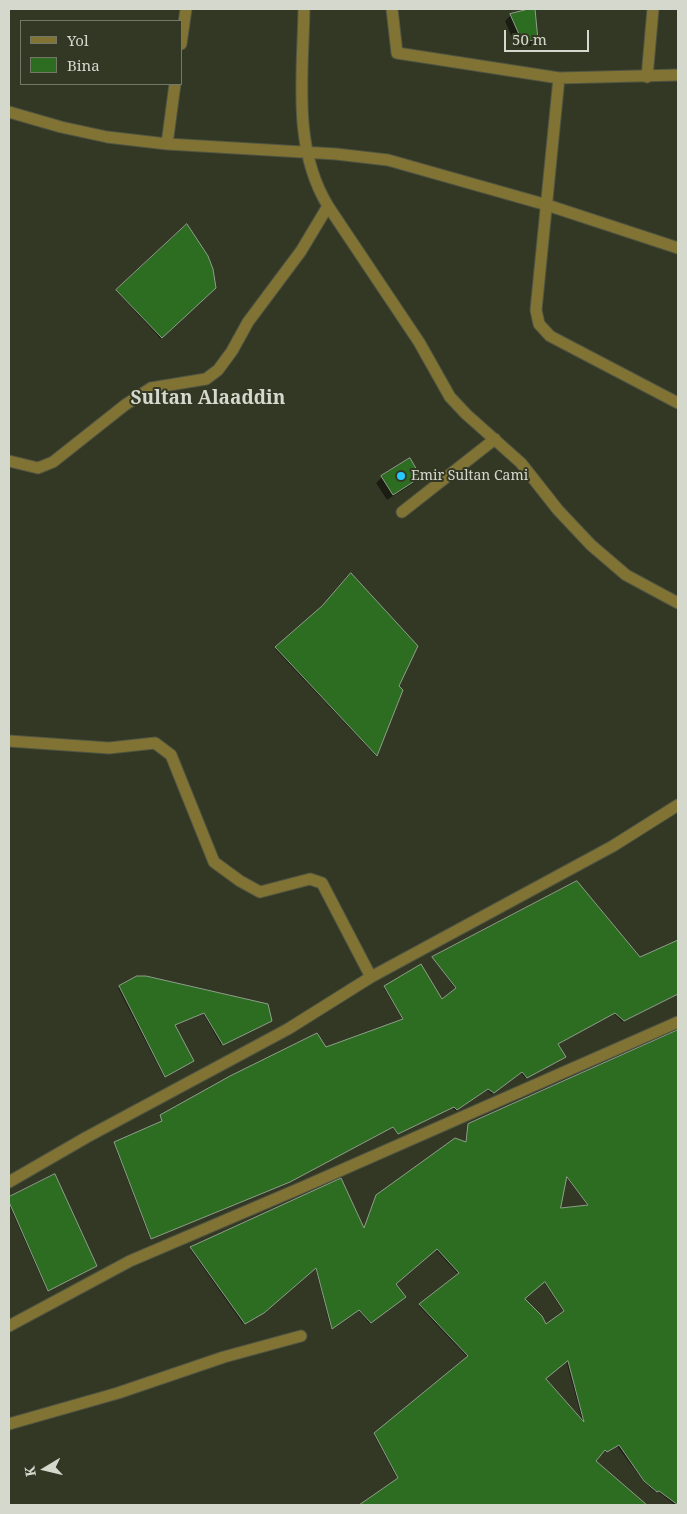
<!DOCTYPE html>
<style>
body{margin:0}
#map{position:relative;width:687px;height:1514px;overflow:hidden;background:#333825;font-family:"Noto Serif",serif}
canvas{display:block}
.frame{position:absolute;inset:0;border:10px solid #d5d9cd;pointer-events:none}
.legend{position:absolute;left:20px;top:20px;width:162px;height:65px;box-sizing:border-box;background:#333825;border:1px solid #747868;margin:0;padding:6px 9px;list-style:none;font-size:15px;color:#d5d9cd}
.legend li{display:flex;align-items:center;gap:10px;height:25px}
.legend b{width:25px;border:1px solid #747868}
.north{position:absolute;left:20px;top:1444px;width:50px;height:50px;-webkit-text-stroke:4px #333825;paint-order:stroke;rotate:261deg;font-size:14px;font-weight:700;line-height:20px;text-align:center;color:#d5d9cd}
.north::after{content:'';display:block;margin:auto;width:18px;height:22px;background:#d5d9cd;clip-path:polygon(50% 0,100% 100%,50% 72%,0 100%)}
.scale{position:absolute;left:504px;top:30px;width:85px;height:22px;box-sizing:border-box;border:2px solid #d5d9cd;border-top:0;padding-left:6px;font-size:15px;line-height:18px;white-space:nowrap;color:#d5d9cd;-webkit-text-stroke:4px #333825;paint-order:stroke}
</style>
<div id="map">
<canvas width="687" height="1514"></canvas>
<div class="frame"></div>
<ul class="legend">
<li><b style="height:6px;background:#807334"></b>Yol</li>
<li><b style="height:14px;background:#2d6d21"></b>Bina</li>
</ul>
<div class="north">K</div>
<div class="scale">50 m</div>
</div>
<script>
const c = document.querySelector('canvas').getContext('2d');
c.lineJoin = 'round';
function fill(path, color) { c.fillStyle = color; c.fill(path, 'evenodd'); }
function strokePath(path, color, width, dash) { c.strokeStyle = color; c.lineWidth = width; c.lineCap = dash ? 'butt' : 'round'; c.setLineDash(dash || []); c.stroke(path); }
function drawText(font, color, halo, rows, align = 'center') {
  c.font = font + ' "Noto Serif",serif'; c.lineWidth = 4; c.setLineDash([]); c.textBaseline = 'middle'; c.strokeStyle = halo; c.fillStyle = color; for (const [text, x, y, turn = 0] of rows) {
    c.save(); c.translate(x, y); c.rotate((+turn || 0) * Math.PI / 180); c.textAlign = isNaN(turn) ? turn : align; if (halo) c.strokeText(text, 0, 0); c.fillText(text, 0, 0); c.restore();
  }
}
fill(new Path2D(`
 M533,9l3,31 -6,6 -14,1 -11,-26 6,-6z
 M187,226l28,61 -55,51 -44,-47z
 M382,477h38l-6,6 -27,17 -11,-17z
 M322,608l75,78 -21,70 -101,-107z
 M678,941v52l-56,29 -8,-9 -57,31 7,14 -39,20 -5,-6 -28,22 -5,-4 -31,21 -4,-4 -55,27 -5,-7 -105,55 -137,57 -36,-95 48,-21 -1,-7 165,-68 77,-28 -19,-32 1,-1 57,14 14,-11 -23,-32h207z
 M138,977l131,45 -48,23 -18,-32 -29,12 17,37 -27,15 -46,-89z
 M678,1031v51l-10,9 3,4 7,-3v413h-3l-18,-14 -2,1 -11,-10 -27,-36 -11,6 -3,-2 -9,11 51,44h-284l37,-25 -24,-45 94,-77 -49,-52 40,-31 -24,-26 -41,35 9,14 -34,25 -11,-13 -27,19 -16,-62 -54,47 -18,10 -53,-75 174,-20 102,-86 2,-18zM566,1177l22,29 -28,4zM544,1282l20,31 -19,13 -22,-27zM566,1360l17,63 -38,-44z
 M54,1176l40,91 -47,24 -38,-86v-6z`), '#0007');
const building = new Path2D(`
 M529,9h6l3,31 -16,1 -12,-27z
 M187,224l21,32 5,13 3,19 -54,50 -46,-48z
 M410,458l11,19 -28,18 -12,-19z
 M351,573l67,73 -19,40 4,4 -26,66 -102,-109 47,-41z
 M577,881l63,76 38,-17v54l-54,27 -9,-8 -57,31 8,13 -39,21 -5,-6 -28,21 -6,-4 -31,21 -3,-3 -56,27 -5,-7 -103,55 -139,57 -37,-97 48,-21 -2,-6 70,-39 87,-43 9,14 77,-28 -19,-33 37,-22 21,35 14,-11 -24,-31z
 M137,976h9l122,28 4,17 -49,24 -19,-32 -29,12 19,36 -29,16 -46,-91z
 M678,1030v475l-19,-14 -2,1 -13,-11 -25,-36 -12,7 -2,-2 -9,11 51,44h-288l39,-27 -24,-45 94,-77 -49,-52 40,-31 -22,-24 -41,35 10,13 -35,26 -12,-13 -27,19 -16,-61 -52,45 -19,11 -55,-77 151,-69 23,50 12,-33 79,-57 11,4 2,-18zM567,1177l21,28 -27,3zM545,1282l19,29 -18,13 -4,-8 -17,-17zM568,1361l16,61 -38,-43z
 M55,1174l42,92 -49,25 -39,-89v-5z`);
fill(building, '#2d6d21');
strokePath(building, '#8e9e8b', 1);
const minor = new Path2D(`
 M304,9c-1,66 -12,138 24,197l91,136 31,55 16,17 55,49 37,47 33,35 35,30 52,28
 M392,9l5,44 162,25 119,-3
 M181,44l5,-35
 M647,77l6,-68
 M559,78l-23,232 3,14 11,12 128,67
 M9,112l52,15 46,10 60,7 169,10 52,6 159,45 131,43
 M167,144l8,-60
 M9,461l29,7 15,-6 72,-57 26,-17 55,-9 12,-9 14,-19 16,-29 53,-71 27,-45
 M402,512l93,-73
 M9,741l100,7 46,-5 16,12 43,107 26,19 20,11 50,-13 12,4 49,94
 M9,1182l78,-45 201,-108 83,-52 242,-131 65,-41
 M9,1326l121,-65 173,-74 375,-165
 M9,1424l109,-31 106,-36 77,-21`);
strokePath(minor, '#505543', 13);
strokePath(minor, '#807334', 11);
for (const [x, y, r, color] of [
 [401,476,5,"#26c9fe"]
]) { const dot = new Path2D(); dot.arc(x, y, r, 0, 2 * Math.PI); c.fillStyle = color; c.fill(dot); strokePath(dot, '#333825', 2); }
drawText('14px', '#d5d9cd', '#333825', [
 ["Emir Sultan Cami",411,476]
], 'left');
drawText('bold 19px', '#d5d9cd', '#333825', [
 ["Sultan Alaaddin",208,399]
]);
</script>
